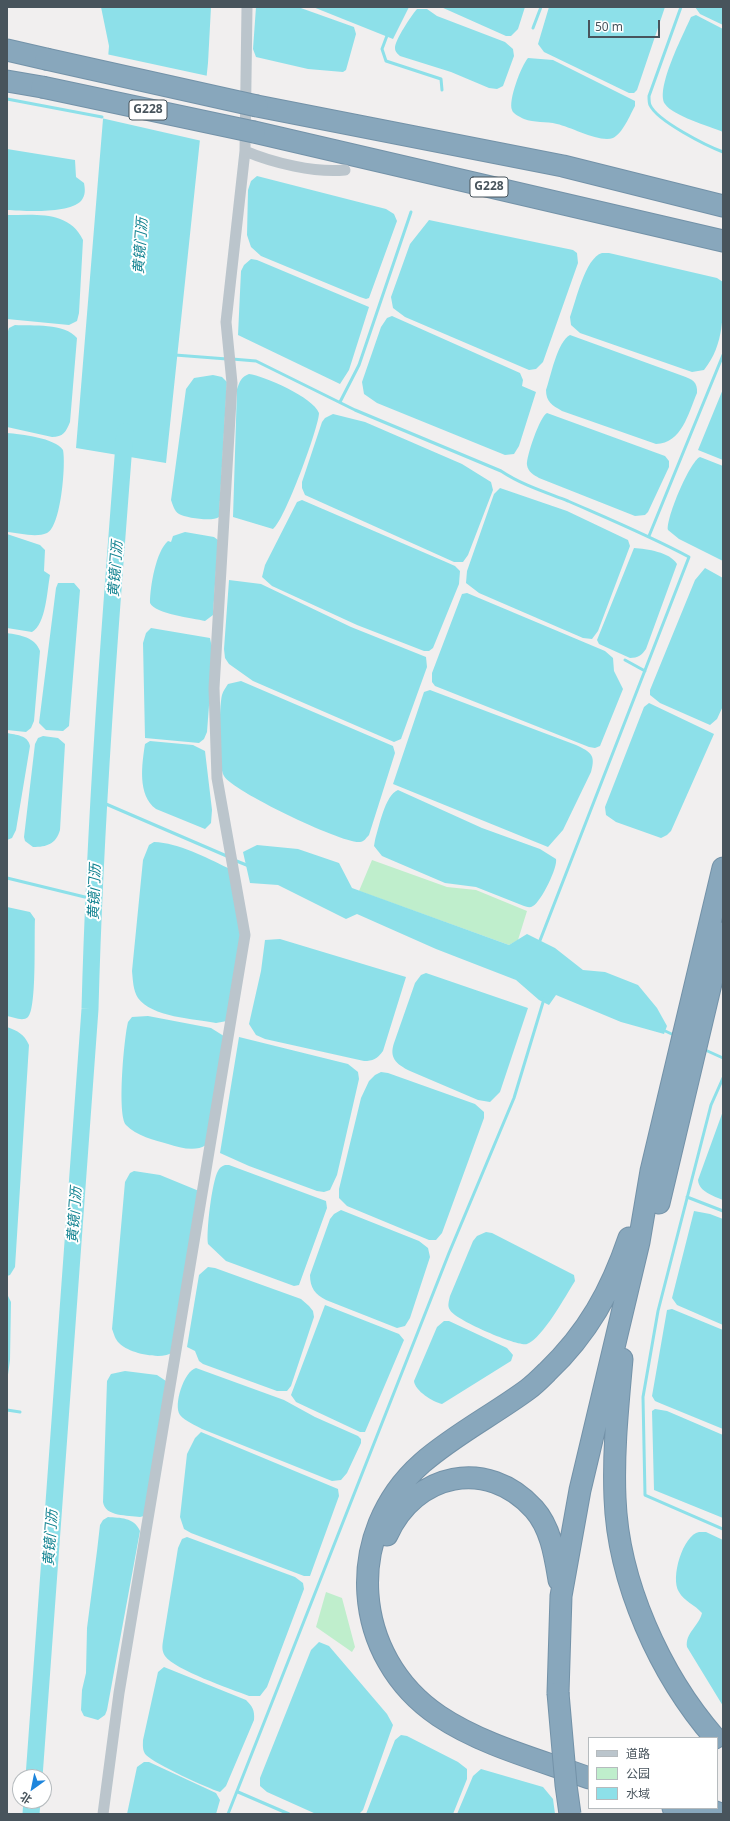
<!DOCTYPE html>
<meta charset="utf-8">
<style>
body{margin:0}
#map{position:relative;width:730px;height:1821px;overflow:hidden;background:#f1efef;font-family:"Noto Sans","Noto Sans SC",sans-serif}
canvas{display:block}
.frame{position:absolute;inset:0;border:8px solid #48545c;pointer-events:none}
.legend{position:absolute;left:588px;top:1737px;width:130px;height:72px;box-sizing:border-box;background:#fff;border:1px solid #b6bbbe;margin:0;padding:5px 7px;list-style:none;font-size:12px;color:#48545c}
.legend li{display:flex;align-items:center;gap:8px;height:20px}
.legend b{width:20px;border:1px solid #b6bbbe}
.north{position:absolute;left:12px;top:1769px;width:40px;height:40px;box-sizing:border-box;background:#fff;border:1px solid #b6bbbe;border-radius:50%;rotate:213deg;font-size:11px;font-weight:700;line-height:16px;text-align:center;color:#48545c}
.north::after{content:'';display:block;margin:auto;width:14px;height:18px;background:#1e85dc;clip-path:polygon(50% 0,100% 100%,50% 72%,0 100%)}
.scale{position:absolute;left:588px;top:20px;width:72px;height:18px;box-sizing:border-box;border:2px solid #48545c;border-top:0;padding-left:5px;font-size:12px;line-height:14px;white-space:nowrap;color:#48545c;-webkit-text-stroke:3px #fff;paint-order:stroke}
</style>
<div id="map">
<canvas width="730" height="1821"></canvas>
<div class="frame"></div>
<ul class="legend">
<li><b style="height:5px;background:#bbc5cc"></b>道路</li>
<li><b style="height:11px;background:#bfeecc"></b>公园</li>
<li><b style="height:11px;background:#8de0e9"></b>水域</li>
</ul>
<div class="north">北</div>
<div class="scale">50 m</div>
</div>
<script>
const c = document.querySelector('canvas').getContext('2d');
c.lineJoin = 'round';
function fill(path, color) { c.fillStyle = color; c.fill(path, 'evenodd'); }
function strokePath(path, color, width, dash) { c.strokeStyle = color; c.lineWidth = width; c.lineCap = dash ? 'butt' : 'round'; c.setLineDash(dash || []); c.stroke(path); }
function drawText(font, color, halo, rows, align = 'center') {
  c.font = font + ' "Noto Sans","Noto Sans SC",sans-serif'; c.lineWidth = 4; c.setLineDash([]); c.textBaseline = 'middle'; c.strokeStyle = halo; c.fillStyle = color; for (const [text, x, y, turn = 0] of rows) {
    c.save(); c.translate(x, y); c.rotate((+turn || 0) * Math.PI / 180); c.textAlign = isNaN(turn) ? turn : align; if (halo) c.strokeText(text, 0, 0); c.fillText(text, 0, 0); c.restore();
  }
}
fill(new Path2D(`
 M372,860l75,27 29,3 51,21 -9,29 -9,5 -150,-54z
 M326,1592l16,6 13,49 -3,5 -36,-25z`), '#bfeecc');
fill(new Path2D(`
 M101,7h110l-3,56 -42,400 -90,-15 33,-402z
 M256,7h42l56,20 2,7 -10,36 -3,2 -35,-3 -52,-12 -3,-8z
 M313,7h96l-16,32z
 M441,7h84l-7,22 -7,7h-5z
 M549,7h116l-28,83 -3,3h-5l-85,-41 -6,-8z
 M695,7h28v18l-23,-11z
 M417,9h10l10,7 68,26 8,7 1,7 -11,30 -6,3 -8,-1 -38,-16 -51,-16c-2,-2 -5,-4 -5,-8 0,-8 16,-32 22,-39z
 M696,15l27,14v103c-14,-6 -50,-16 -58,-28 -10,-15 19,-71 26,-87z
 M528,58l25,2 82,41v5c-5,9 -12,27 -22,32 -13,5 -42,-11 -56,-14 -11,-3 -23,-1 -33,-5 -4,-2 -11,-5 -12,-9 -4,-9 9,-44 16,-52z
 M7,149l68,11 1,17 8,6c1,6 2,12 -3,18 -13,13 -56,10 -74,9z
 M257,176l129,33 8,5 3,7 -28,77 -3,1 -6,-2 -99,-41 -10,-9 -4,-12 1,-45 3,-9z
 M7,215c28,0 62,-5 76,25l-4,73 -2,8 -8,4 -62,-6z
 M429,220l144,30 4,3 1,10 -35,99 -7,7 -7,1 -124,-53 -12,-9 -2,-11 19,-53z
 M602,253h7l108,25 6,4c0,31 2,62 -19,88l-12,2 -112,-39 -9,-8 -1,-8c6,-16 15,-59 32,-64z
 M251,259l6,1 112,47 -20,63 -9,14 -102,-49 3,-64 3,-6z
 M392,316l128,57 3,7 -1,6 14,6 -17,54 -5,8 -9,1 -128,-52 -13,-9 -2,-12 19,-55 6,-9z
 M15,325c17,1 50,-2 62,13l-7,84c-4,10 -7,15 -18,15l-45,-10v-93l2,-6z
 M570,335l113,41c9,3 15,6 14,17 -9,21 -15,50 -41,51l-94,-33c-10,-6 -16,-9 -16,-21 5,-14 11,-48 24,-55z
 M249,374c15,2 64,23 70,39 0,14 -35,109 -46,116l-40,-12 4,-128c3,-8 4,-12 12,-15z
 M213,375l9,2 5,5 -8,135c-6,5 -33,1 -40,-3 -5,-3 -6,-9 -8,-14l15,-111 8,-11z
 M723,389v71l-25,-10z
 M547,413l118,43 4,5v6l-21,45 -3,3 -10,1 -96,-38c-5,-3 -11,-6 -12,-13 -1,-8 13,-49 20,-52z
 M333,414l32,8 97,42 29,18 2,8 -25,65 -5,7h-9l-149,-67 -3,-7v-6l20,-60 3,-4z
 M7,433c14,1 48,5 56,17 3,14 -2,77 -16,83 -11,5 -28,0 -40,-1z
 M700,457l23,9v95l-44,-22 -11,-9c-2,-12 22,-69 32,-73z
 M500,488l67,23 61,29 2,6 -32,85 -6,8 -9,-1 -104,-45 -13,-10 1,-12 27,-77z
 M302,500l144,62 9,4 5,5 -1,13 -26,64 -4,3h-5l-67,-26 -85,-39 -10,-9 3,-12 32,-63z
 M185,532l29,5 4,3 -5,75 -8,6c-12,-3 -50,-7 -55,-18 0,-16 6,-52 18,-62l3,1 2,-6z
 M7,534l33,11 5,5 -1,21 6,4c-3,16 -4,49 -18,57l-25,-4z
 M634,548c13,1 36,4 43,16l-31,85c-4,6 -8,9 -16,9l-31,-14 -2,-4z
 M705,568l18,10v128l-6,13 -7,6 -50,-22 -10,-8v-5l45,-110z
 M229,580l32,4 90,43 75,30 1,10 -26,72 -7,3 -141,-61 -24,-17 -4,-6 -1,-9z
 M58,583h16l6,7 -11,136 -6,5 -17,-1 -7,-7 17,-135z
 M467,593l138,58 8,7 1,13 9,18 -23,57 -5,2 -6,-1 -154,-61 -3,-4v-9l30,-79z
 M151,628l59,10 3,15 -6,79 -3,7 -5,4 -54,-5 -2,-95 3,-10z
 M7,633c13,2 28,4 33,18l-6,70 -3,7 -5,4 -19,-2z
 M241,681l152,65 2,7 -26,82c-3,3 -5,7 -9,7 -17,2 -128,-51 -136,-66 -6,-9 -5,-70 -2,-81 1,-4 4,-8 6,-11z
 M430,690l146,55c15,7 20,10 15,27l-28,58 -15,17 -155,-63 31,-92z
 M649,703l65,31 -43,97 -4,4 -6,3 -45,-16 -10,-7 -1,-8 39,-100z
 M7,733c9,2 21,2 23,13l-14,84 -4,8 -5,2z
 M43,736l15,2 7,6 -5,86c-4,14 -13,17 -27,17l-8,-6 -1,-4 11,-93 3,-6z
 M150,741l43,4 12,6 7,59 -1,13 -6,6 -49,-20c-19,-14 -14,-45 -11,-65z
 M398,790l84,38 58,21 16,10c2,8 -15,43 -23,47 -3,2 -6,1 -9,0l-48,-19 -31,-4 -63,-27 -8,-10 1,-6c4,-13 10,-45 23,-50z
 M154,842c25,1 51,15 74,26l14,58 -15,95 -11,2c-21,-4 -65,-6 -78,-25 -5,-8 -5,-17 -6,-27l11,-111 6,-15z
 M257,845l41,4 41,14 13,25 157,57 18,-11 28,14 28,22 22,2 33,13 19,23 10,18 -3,8 -43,-12 -65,-27 -7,10 -10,-5 -23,-20 -80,-31 -79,-35 -11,5 -68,-34 -28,-2 -7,-31z
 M7,907l23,5 5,7c-1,16 2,90 -7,98 -5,5 -15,0 -21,-1z
 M280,939l126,38 -23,74c-6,8 -10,10 -19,10l-99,-22 -9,-4 -7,-11 12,-53 4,-31z
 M426,973l102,35 -28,84 -10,10 -12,-2 -68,-29c-14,-7 -21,-13 -16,-28l21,-60 6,-8z
 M148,1016l63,12 16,10 -21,107c-10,7 -26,3 -38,-1 -13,-4 -32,-8 -42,-19 -9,-10 -2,-87 2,-103l4,-5z
 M7,1027c11,4 17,7 22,18l-14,222 -5,8 -3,1z
 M239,1037l109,27 10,8 1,7 -22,96 -7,15 -6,2 -7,-1 -68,-25 -29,-13z
 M381,1072l7,1 87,31 9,8v6l-42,115 -6,7h-7l-82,-34 -8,-8v-9l22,-91 8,-17 6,-6z
 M723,1111v89c-9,-4 -24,-8 -25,-20z
 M225,1165h4l97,36 1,7 -28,77 -5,1 -68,-25 -18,-17c-2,-12 4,-63 10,-73 1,-3 4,-5 7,-6z
 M134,1171l26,4 39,16 -26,161c-11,9 -45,1 -54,-9 -4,-4 -5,-9 -7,-14l13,-147 5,-9z
 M341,1210l78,31 9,7 2,9 -20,61 -5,8 -8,2 -71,-28c-11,-6 -16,-12 -16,-25l20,-56 4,-5z
 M694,1211l16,3 13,5v106l-46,-20 -5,-7z
 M486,1232l6,1 82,42 1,6c-9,14 -32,57 -48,63 -9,3 -72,-24 -77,-34 -3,-4 -1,-9 0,-14l23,-55 4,-5z
 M208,1267l7,1 86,31 8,7 4,5 1,6 -23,69 -4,5h-10l-74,-27 -4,-3 -4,-10 -8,-4 12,-72z
 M7,1294l4,8 -1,58 -3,22z
 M325,1305l74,29 5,6 -39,92h-5l-64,-30 -5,-7z
 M672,1309l51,21v99l-61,-25 -7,-3 -3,-5 15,-86z
 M444,1321h5l58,27 6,7 -2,6 -69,43c-9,-2 -27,-13 -28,-23l23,-54z
 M196,1368l88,32 31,17 43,19 3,3v4l-14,30 -6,7 -9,1 -130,-52c-7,-4 -17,-8 -22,-14 -7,-10 4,-44 16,-47z
 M125,1371l32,4 9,6 -22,135 -4,1c-12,-2 -35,0 -37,-15l4,-121 4,-7z
 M655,1409l12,2 56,24v83l-69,-28 -2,-79z
 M201,1432l137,57 1,7 -29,80h-6l-113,-43 -7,-4 -4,-12 7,-63 8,-16z
 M108,1517c12,1 26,0 32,14l-33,179 -2,5 -7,5 -14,-4 -3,-6 1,-20 4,-17 1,-45 10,-77 3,-26 3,-5z
 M699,1532h7l17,8v166l-36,-59c-2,-14 12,-21 15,-34 -7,-8 -18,-12 -23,-21 -9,-14 4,-57 20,-60z
 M187,1537l108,40 8,6 1,6 -37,98 -7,9h-11c-18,-7 -74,-26 -84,-40 -3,-5 -3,-9 -2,-15l15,-93 4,-9z
 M319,1642l10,4 58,68 6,11 -30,85 -4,4h-43l-49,-22 -7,-6v-8l51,-128z
 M164,1667l82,33c6,6 9,10 8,20l-28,66 -6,6c-13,-4 -65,-28 -74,-37 -4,-5 -3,-10 -3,-15l15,-68z
 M401,1735l6,1 51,26 9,7v10l-14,35h-87l29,-74z
 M144,1762h5l67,31 4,7 -4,14h-89l10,-47z
 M481,1769l62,18 10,12 2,15h-98l16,-38z`), '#8de0e9');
fill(new Path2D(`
 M106,54l102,22 -6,65 -101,-23z`), '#f1efef');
strokePath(new Path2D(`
 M681,7l-32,89c0,3 0,7 1,9 7,16 57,41 73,47
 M533,28l8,-21
 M388,33l-6,16 4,12 55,18 1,11
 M7,99l95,18
 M175,355l52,4
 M232,359l24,2 99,49 146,61c21,14 44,21 67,30 41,18 82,35 121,56l-150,386
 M340,402l19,-37 52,-153
 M649,536l74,-181
 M625,660l20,11
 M99,801l130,56
 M234,860l15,6
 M7,878l86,21
 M663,1030l13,6
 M703,1049l20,9
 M723,1078l-12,27 -53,206 -15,86 2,98 78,34
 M687,1197l36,14
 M7,1410l13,2
 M238,1792l51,22
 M228,1814l221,-561 65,-155 30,-99`), '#8de0e9', 3);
strokePath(new Path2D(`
 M34,1777l56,-768c5,-192 20,-385 35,-577
 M31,1814l1,-13`), '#8de0e9', 17);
const highway = new Path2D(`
 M7,50l39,9
 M7,81l35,6
 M257,106l306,60 160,40
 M254,132l469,109
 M659,1203l64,-270
 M622,1359c-4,46 -9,92 -7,139 3,84 45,177 100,240
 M387,1535c28,-62 100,-78 147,-26 17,19 21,47 25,71
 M558,1693l3,-97 19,-106 59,-248 12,-71 72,-303
 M589,1778c-49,-18 -107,-33 -150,-62 -88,-59 -96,-183 -17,-253 32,-28 71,-48 105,-73 7,-5 14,-12 20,-18 41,-39 64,-81 82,-134
 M673,1808l16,6
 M705,1808l16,6`);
strokePath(highway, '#7392a8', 23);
strokePath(new Path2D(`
 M245,151l2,-144
 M103,1814l16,-121 126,-758 -28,-157 -3,-90 18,-305 -6,-61 19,-171c28,12 70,22 100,19`), '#bbc5cc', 11);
strokePath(highway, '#88a7bc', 21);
const highwayBridge = new Path2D(`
 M46,59l211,47
 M42,87l212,45
 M558,1693l8,92 4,29`);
strokePath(highwayBridge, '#7392a8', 23, []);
strokePath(highwayBridge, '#88a7bc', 21);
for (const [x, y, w] of [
 [148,110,38],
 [489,187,38]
]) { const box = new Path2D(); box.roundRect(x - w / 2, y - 10, w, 20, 3); c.fillStyle = '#fff'; c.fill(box); strokePath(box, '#48545c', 1); }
drawText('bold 12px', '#48545c', null, [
 ["G228",148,110],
 ["G228",489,187]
]);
drawText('italic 14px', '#108290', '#fff', [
 ["黄镜门沥",141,246,-86],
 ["黄镜门沥",116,569,-86],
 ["黄镜门沥",95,892,-88],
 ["黄镜门沥",75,1215,-86],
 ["黄镜门沥",51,1538,-86]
]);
</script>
